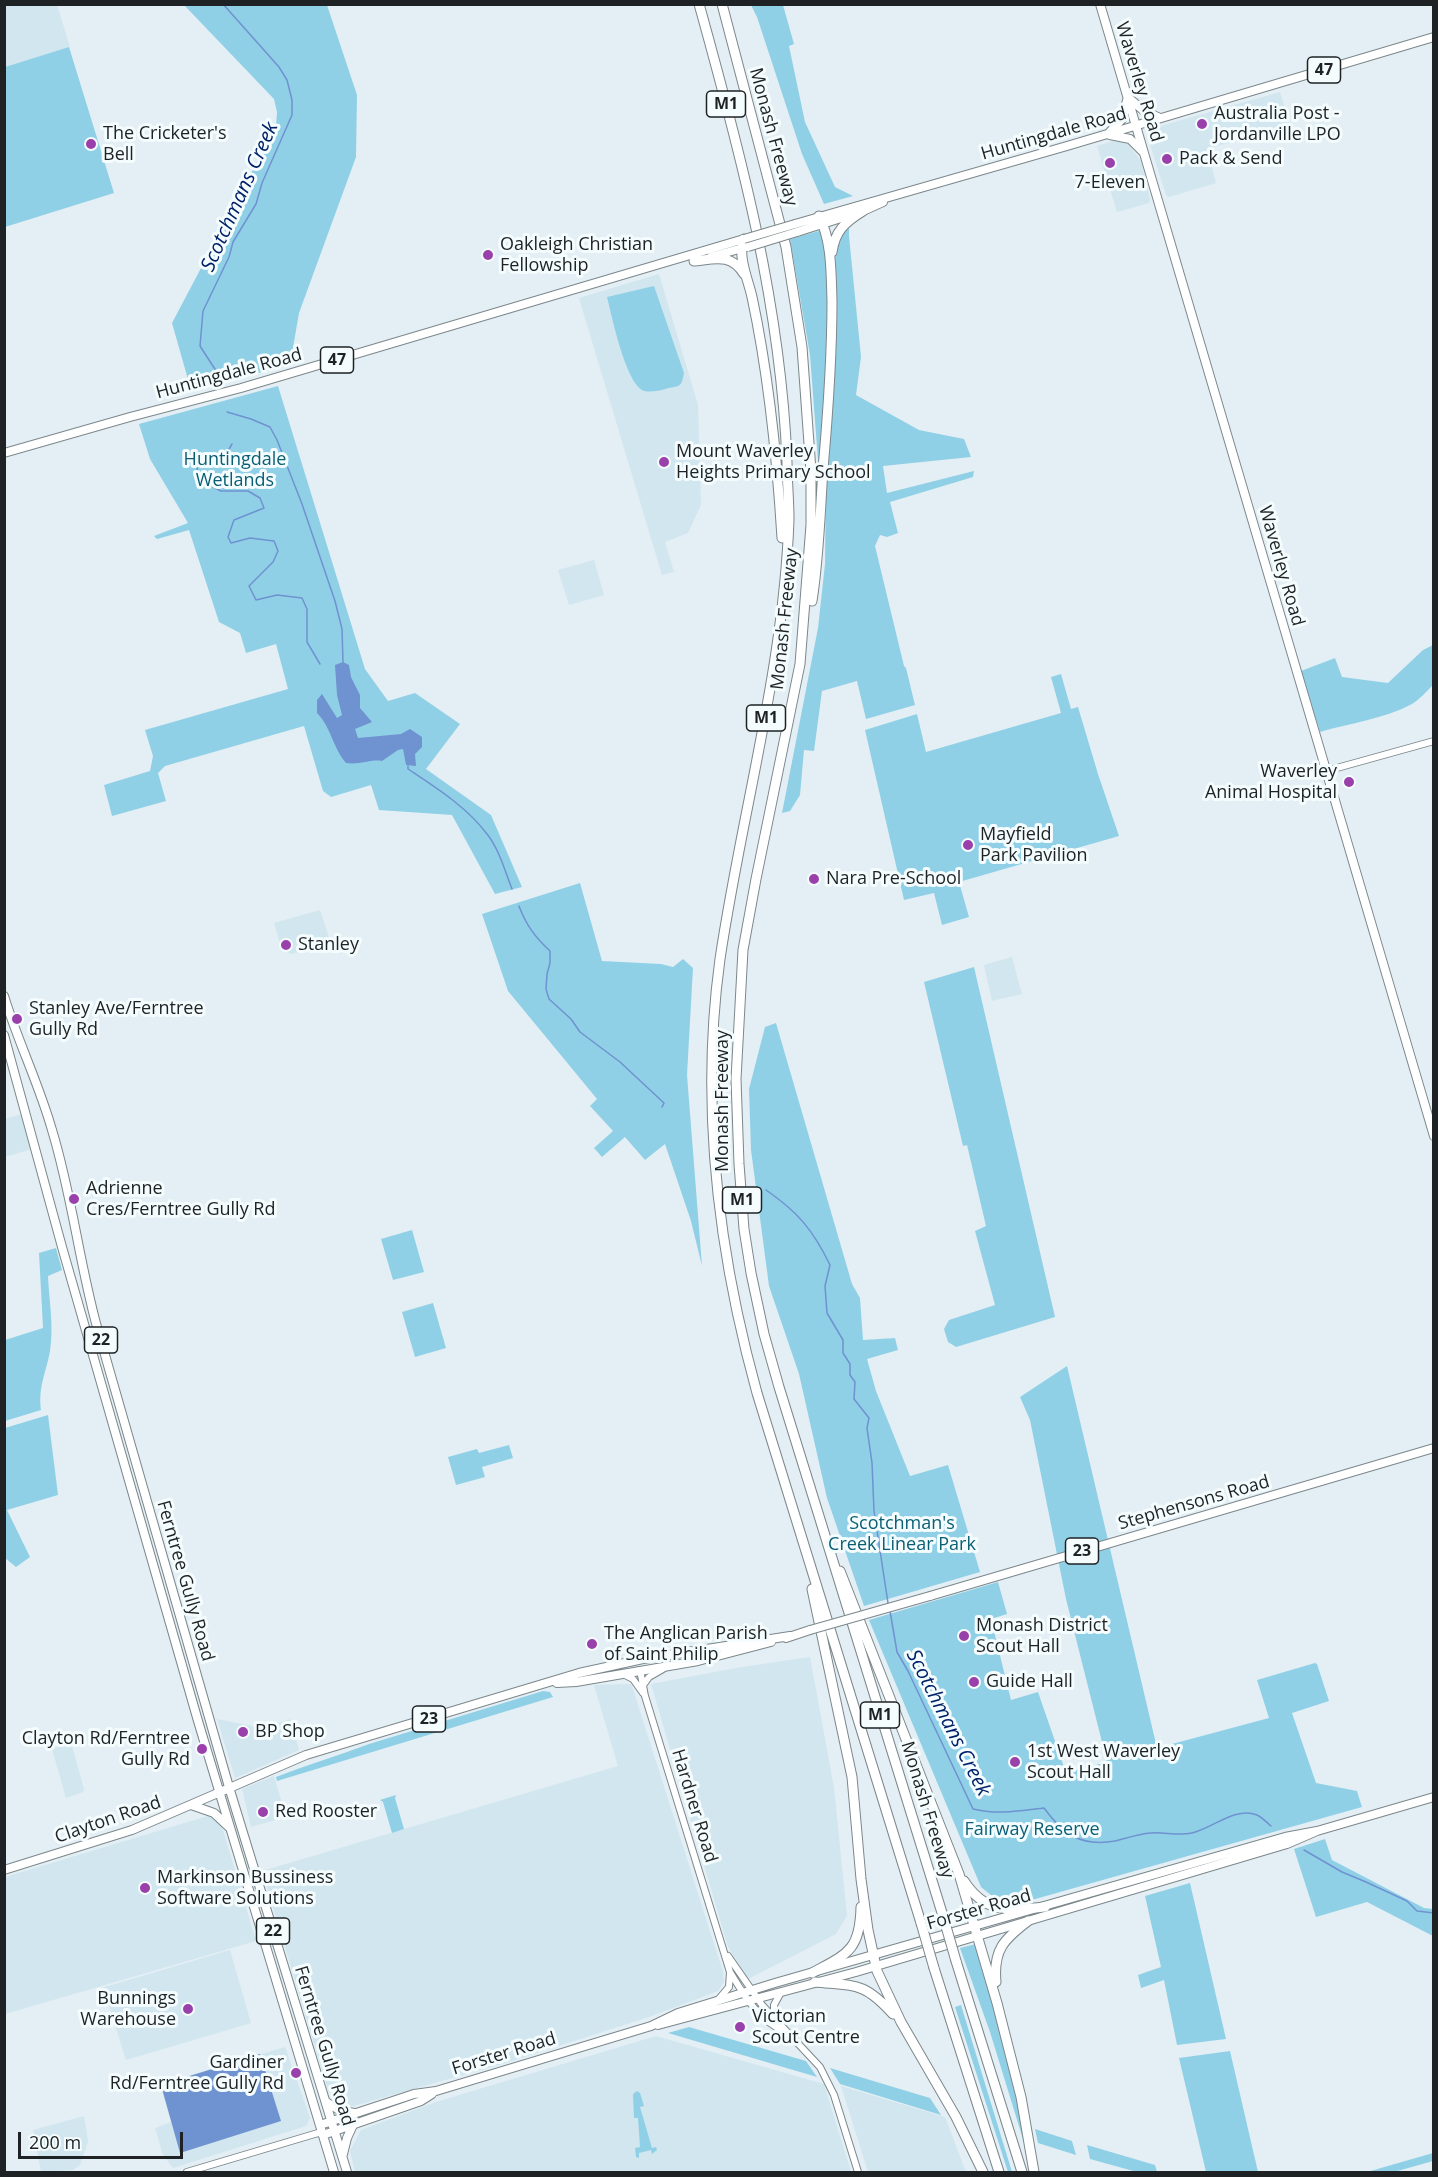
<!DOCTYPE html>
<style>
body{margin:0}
#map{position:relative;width:1438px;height:2177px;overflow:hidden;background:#e3eff4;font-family:"Open Sans",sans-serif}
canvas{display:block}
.frame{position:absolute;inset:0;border:6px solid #1e2224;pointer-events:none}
.scale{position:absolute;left:18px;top:2132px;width:165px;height:27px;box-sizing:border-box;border:3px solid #1e2224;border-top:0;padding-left:8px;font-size:18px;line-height:21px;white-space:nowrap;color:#1e2224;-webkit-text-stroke:4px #f4fcfe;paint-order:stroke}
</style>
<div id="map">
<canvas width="1438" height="2177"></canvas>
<div class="frame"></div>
<div class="scale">200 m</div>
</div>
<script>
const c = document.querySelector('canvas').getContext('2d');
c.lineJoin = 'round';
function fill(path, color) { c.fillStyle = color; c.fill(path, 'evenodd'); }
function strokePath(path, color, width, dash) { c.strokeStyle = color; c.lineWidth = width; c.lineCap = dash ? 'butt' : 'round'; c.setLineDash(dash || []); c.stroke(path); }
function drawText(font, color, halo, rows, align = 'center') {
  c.font = font + ' "Open Sans",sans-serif'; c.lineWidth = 6; c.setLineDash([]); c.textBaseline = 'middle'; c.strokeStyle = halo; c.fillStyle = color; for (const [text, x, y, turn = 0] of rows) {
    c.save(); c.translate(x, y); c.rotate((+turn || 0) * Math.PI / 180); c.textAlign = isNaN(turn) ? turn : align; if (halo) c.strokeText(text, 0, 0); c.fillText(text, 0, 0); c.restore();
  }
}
fill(new Path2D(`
 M5,5h52l13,42 -65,20z
 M1280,92l10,33 -83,24 9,34 -47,14 -3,-2 -19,-60 3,-6z
 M1116,140l12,4 13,17 9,39 -1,3 -32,9 -20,-66z
 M659,274l39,131 3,100 -13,28 -23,9 9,30 -12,3 -83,-277z
 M594,560l10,35 -35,10 -11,-35z
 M320,910l10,31 -38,13 -10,-4 -8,-27z
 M1012,957l10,37 -30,7 -8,-36z
 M22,1114l10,35 -27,8v-38z
 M810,1657l24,131 13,128 -11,18 -88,45 -20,-32 -77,-263 85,-16z
 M630,1684l2,2 91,286 1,10 -6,9 -69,26 -147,47 -152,43 -11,-6 -11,-11 -66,-219 356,-105 -24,-81z
 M217,1719l46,9 27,-9 9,31 -64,28z
 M69,1744l3,2 12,43 -1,3 -17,6 -14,-49z
 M274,1776l12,41 -35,10 -9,-38z
 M218,1813l38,128 -251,73v-137z
 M230,1950l21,73 -125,37 -17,-54 -6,1 -5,-18z
 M656,2036l168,48 27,88h-496l-5,-21 11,-21 75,-28z
 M285,2047l25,71 -4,8 -133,42 -10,-13 -8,-27 16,-6 -11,-38z
 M841,2086l104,31 21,55h-98z
 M84,2116l4,26 -8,23 -7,5 -32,2 -8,-42z`), '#d1e6ee');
fill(new Path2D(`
 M184,5h143l30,90 -1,62 -57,156 -9,52 -99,25 -19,-67 104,-197 1,-14 -3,-13z
 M751,5h32l11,39 -5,2 16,76 30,65 18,9 -29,8 -22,-50 -45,-137z
 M69,47l45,146 -109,34v-160z
 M849,226v10l12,121 -5,38 63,35 45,9 7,18 -88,9 4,27 87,-22 -1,6 -83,25 8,31 -11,4 -7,-2 -5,11 29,120 2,2 9,37 -49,14 -9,-38 -35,10 -8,60 -10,-1 -4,45 -10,16 -8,2 36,-185 7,-64 1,-85 5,-45h-2l8,-142 -2,-47 1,-5z
 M822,230l6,46v72l-7,112h-3l-8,-105 -20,-116z
 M654,286l30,87c-3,16 -4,12 -19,16 -6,2 -17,4 -23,1 -17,-10 -30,-73 -35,-93z
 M278,386l87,283 23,32 27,-8 45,31 -34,45 65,46 31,72 -27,7 -43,-79 -73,-5 -8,-25 -40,12 -8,-6 -19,-65 -139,40 -7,7 8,28 -54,15 -8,-31 46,-14 3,-15 -8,-26 143,-41 -12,-45 -30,9 -6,-20 -21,-11 -30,-92 -32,9 -3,-3 34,-13 -38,-64 -11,-35z
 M1433,645v40c-6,6 -13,14 -21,19 -28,15 -62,19 -92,28l-19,-61 34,-13 7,19 46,6 35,-33z
 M1061,674l10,35 7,-2 20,67 21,62 -160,46 10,35 -27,8 -8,-32 -30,7 -39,-170 52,-16 9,38 135,-39 -10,-36z
 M580,883l22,78 59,3 12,3 10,-8 10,9 -6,107 15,191 -11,-45 -26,-77 -20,16 -20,-23 -23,20 -8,-9 19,-17 -23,-25 7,-7 -89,-108 -26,-77z
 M974,967l81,350 -99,30 -8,-5 -4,-13 5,-9 46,-15 -20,-74 11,-5 -19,-81 -4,1 -39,-164z
 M776,1023l76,261 8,14 3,42 32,-2 3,12 -31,9 9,32 34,85 38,-11 32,107 -116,34 -37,-108 -28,-124 -30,-88 -18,-136 -2,-61 16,-62z
 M412,1230l12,42 -31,8 -12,-41z
 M56,1248l6,22 -14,6c1,24 6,50 2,75 -4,22 -12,36 -9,59l-36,11v-81l38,-12 -4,-75z
 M433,1303l13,45 -31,9 -13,-45z
 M1067,1366l90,382 112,-30 -12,-38 58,-17 2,1 12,37 -37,12 24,70 41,8 5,16 -341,96c-20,2 -25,-4 -40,-16l-112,-267 129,-38 9,32 -16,5 20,81 27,-8 28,81 41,-11 -41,-163 -36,-179 -10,-23z
 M48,1415l10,80 -51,15 23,47 -14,10 -11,-9v-130z
 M509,1445l4,13 -31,9 3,10 -29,8 -8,-28 29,-8 2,4z
 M543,1691l7,1 3,5 -276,84 -1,-4c30,-12 62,-21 93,-33z
 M396,1795l-1,3 9,31 -12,4 -9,-31 -3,-2z
 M1325,1839l7,21 92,48 9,1v27l-66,-34 -51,15 -22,-68z
 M1190,1883l36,156 -49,6 -13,-65 -23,8 -3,-13 23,-8 -16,-71z
 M976,1944l45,168 5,37 -36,-117 -30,-84z
 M961,2005l51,167h-4l-53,-165z
 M689,2027l117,34 11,16 -149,-44z
 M1230,2051l28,121h-52l-27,-114z
 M830,2068l100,30 11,17 -101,-31z
 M637,2091l3,2 4,13 -4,1 12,41 4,-1 1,3 -5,4 -1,-4 -12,3v5l-3,-1 -1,-9 5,-1 -2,-29h-4l-1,-24z
 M1035,2129l37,12 4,14 -38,-12z
 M1087,2145l68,20 2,7h-20l-47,-13z
 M1433,2153v8l-39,11h-27z`), '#90d0e7');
fill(new Path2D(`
 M343,662l6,3 2,12 9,18v13l12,14 -17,7 3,9 43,-4 9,-5 12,8v10l-7,7 1,12 -10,-1 -3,-16 -5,1 -16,11c-12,-2 -21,4 -36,2 -13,-15 -15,-36 -29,-50v-13l5,-6 15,24 5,-3 -5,-20 -2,-30z
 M260,2054l21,67 -101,32 -19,-68z`), '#6f92d0');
strokePath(new Path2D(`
 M222,380l-22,-34 3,-35 26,-54 4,-15 23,-38 6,-21 30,-68v-15l-5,-20 -8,-13 -56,-63
 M227,412l24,7 19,8 7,13 25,64 33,97 7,28 1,33
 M232,444l-7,12 -30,-1 4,25 22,11h27l12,7 4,10 -30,12 -6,17 3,6 19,-5 24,3 4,10 -5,11 -24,24 7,14 21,-5 25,3 5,11v33l13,22
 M408,766v3c27,18 59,38 79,65 12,15 18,37 25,55
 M519,906c7,19 16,31 31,45v12l-3,11 -1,15 3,10 22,20 9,13 40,30 44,41 -2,4
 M766,1190c32,22 47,40 64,75l-5,21 2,27 16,27v13l7,11v11l5,7 -1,17 15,19 -2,10 5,35 2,48 14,92
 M890,1611l7,41 11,19 65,138c24,6 46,2 71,-1 19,26 36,39 71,33 12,-3 23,-7 36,-8 13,-1 28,3 41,0 21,-5 44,-27 65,-18 5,2 10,8 14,11
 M1304,1850l38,22 24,10 41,19 10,10 17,2`), '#6f92d0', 1.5);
const minor = new Path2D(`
 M1326,771l108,-30
 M640,1670l5,26 85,276c14,23 28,48 54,59
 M623,1674l10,5 10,14
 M644,1684l5,-7 14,-8
 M728,1956l34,49 58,62 14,28 24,77
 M718,2000l11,-13 1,-15
 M774,2018v-13l7,-13
 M187,2172l131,-39 5,2`);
const major = new Path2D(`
 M1100,4l334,1132
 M1130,99l14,12 16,7
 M1109,133l14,-15 4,-18
 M1110,135l20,4 13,13
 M795,224l272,-78 367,-109
 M797,232l66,-21 20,-9
 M711,257l35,-10
 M4,453l126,-36 111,-29 503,-149
 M4,996c14,46 35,88 48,134 20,65 27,132 45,197l132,460 118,385
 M4,1035l58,212 136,474 136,451
 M930,1596l504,-148
 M786,1638l24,-8
 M557,1683l19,-1 122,-21 73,-19
 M191,1805l23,8 16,15
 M4,1870l128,-40 174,-75 273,-82 64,-14 147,-23
 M658,2025l198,-53 431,-128 30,-13 117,-34
 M326,2102l15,9 14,2
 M320,2125l94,-31 22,-3 215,-65 27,-13 97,-30 510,-146 32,-6
 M323,2135l98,-34 11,-7
 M343,2154l4,-16 6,-13`);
const highway = new Path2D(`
 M699,4c42,151 82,301 88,458 0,19 2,38 2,57 -5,149 -47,292 -69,440 -20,145 -2,293 37,434l164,530
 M722,4l64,243 16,100 9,124v54l-11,139 -44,215 -13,71 -7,129 3,85 5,65 7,44 13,61 15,53 164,529
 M744,239c-7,17 4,40 8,58 17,79 25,160 30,241
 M832,252c3,-21 13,-30 31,-41
 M694,261c21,-2 37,-8 50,13
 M812,601c7,-44 8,-88 11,-132 5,-56 9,-112 9,-168 -1,-28 0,-60 -13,-85
 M840,1571l119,303 38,129 24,94 13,75
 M812,1589l40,188 9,102 7,51 9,41 24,51 55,95 27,55
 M964,1881c22,34 46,29 81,26
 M956,1961l66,211
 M934,1968l65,204
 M812,1973c35,-19 48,-22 49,-66
 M815,1982c41,4 49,0 78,32
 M996,1982c-3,-32 8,-43 32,-61`);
strokePath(minor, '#7c878b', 8);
strokePath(major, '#7c878b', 10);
strokePath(highway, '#7c878b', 11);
strokePath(minor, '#fff', 6);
strokePath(major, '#fff', 8);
strokePath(highway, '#fff', 9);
const majorBridge = new Path2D(`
 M744,239l51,-15
 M748,247l49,-15
 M810,1630l120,-34`);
const highwayBridge = new Path2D(`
 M943,1916l13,45
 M921,1923l13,45`);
strokePath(majorBridge, '#7c878b', 10, []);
strokePath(highwayBridge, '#7c878b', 11, []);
strokePath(majorBridge, '#fff', 8);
strokePath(highwayBridge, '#fff', 9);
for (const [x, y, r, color] of [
 [1202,124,6,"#9a40ab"],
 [91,144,6,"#9a40ab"],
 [1167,159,6,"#9a40ab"],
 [1110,163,6,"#9a40ab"],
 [488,255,6,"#9a40ab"],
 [664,462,6,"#9a40ab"],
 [1349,782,6,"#9a40ab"],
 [968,845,6,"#9a40ab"],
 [814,879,6,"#9a40ab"],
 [286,945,6,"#9a40ab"],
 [17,1019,6,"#9a40ab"],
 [74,1199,6,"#9a40ab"],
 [964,1636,6,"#9a40ab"],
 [592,1644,6,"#9a40ab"],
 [974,1682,6,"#9a40ab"],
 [243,1732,6,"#9a40ab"],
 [202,1749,6,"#9a40ab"],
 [1015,1762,6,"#9a40ab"],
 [263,1812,6,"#9a40ab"],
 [145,1888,6,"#9a40ab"],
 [188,2009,6,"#9a40ab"],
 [740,2027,6,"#9a40ab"],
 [296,2073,6,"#9a40ab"]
]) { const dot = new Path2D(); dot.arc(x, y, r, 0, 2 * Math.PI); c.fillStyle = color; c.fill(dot); strokePath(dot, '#f4fcfe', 2); }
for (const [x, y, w] of [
 [1324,70,33],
 [726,104,39],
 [337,360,33],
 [766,718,39],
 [742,1200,39],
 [101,1340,33],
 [1082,1551,33],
 [880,1715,39],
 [429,1719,33],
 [273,1931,33]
]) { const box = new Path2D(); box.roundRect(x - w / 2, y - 13, w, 26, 4.5); c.fillStyle = '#f4fcfe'; c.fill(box); strokePath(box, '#1e2224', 1.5); }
drawText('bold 16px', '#1e2224', null, [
 ["47",1324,70],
 ["M1",726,104],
 ["47",337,360],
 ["M1",766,718],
 ["M1",742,1200],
 ["22",101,1340],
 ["23",1082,1551],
 ["M1",880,1715],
 ["23",429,1719],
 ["22",273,1931]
]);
drawText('18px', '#1e2224', '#f4fcfe', [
 ["Waverley Road",1139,82,73],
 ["Huntingdale Road",1054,134,-16],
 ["Monash Freeway",773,137,75],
 ["Huntingdale Road",229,374,-15],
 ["Waverley Road",1281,566,74],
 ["Monash Freeway",785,619,-84],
 ["Monash Freeway",723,1101,-90],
 ["Stephensons Road",1194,1503,-16],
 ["Ferntree Gully Road",185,1581,74],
 ["Hardner Road",694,1806,73],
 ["Monash Freeway",927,1810,73],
 ["Clayton Road",108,1820,-19],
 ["Forster Road",979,1910,-16],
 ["Ferntree Gully Road",324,2046,73],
 ["Forster Road",504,2054,-17]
]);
drawText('18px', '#1e2224', '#f4fcfe', [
 ["Australia Post -",1214,114],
 ["Jordanville LPO",1214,135],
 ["The Cricketer's",103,134],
 ["Bell",103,155],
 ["Pack & Send",1179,159],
 ["7-Eleven",1110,183,"center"],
 ["Oakleigh Christian",500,245],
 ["Fellowship",500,266],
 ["Mount Waverley",676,452],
 ["Heights Primary School",676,473],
 ["Waverley",1337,772,"right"],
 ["Animal Hospital",1337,793,"right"],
 ["Mayfield",980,835],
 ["Park Pavilion",980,856],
 ["Nara Pre-School",826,879],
 ["Stanley",298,945],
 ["Stanley Ave/Ferntree",29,1009],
 ["Gully Rd",29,1030],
 ["Adrienne",86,1189],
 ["Cres/Ferntree Gully Rd",86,1210],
 ["Monash District",976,1626],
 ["Scout Hall",976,1647],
 ["The Anglican Parish",604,1634],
 ["of Saint Philip",604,1655],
 ["Guide Hall",986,1682],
 ["BP Shop",255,1732],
 ["Clayton Rd/Ferntree",190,1739,"right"],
 ["Gully Rd",190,1760,"right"],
 ["1st West Waverley",1027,1752],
 ["Scout Hall",1027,1773],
 ["Red Rooster",275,1812],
 ["Markinson Bussiness",157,1878],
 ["Software Solutions",157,1899],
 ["Bunnings",176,1999,"right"],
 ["Warehouse",176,2020,"right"],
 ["Victorian",752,2017],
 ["Scout Centre",752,2038],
 ["Gardiner",284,2063,"right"],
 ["Rd/Ferntree Gully Rd",284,2084,"right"]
], 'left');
drawText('18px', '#0a5e74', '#f4fcfe', [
 ["Huntingdale",235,460],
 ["Wetlands",235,481],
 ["Scotchman's",902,1524],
 ["Creek Linear Park",902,1545],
 ["Fairway Reserve",1032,1830]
]);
drawText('italic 20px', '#002069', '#f4fcfe', [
 ["Scotchmans Creek",240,197,-66],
 ["Scotchmans Creek",948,1723,63]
]);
</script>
